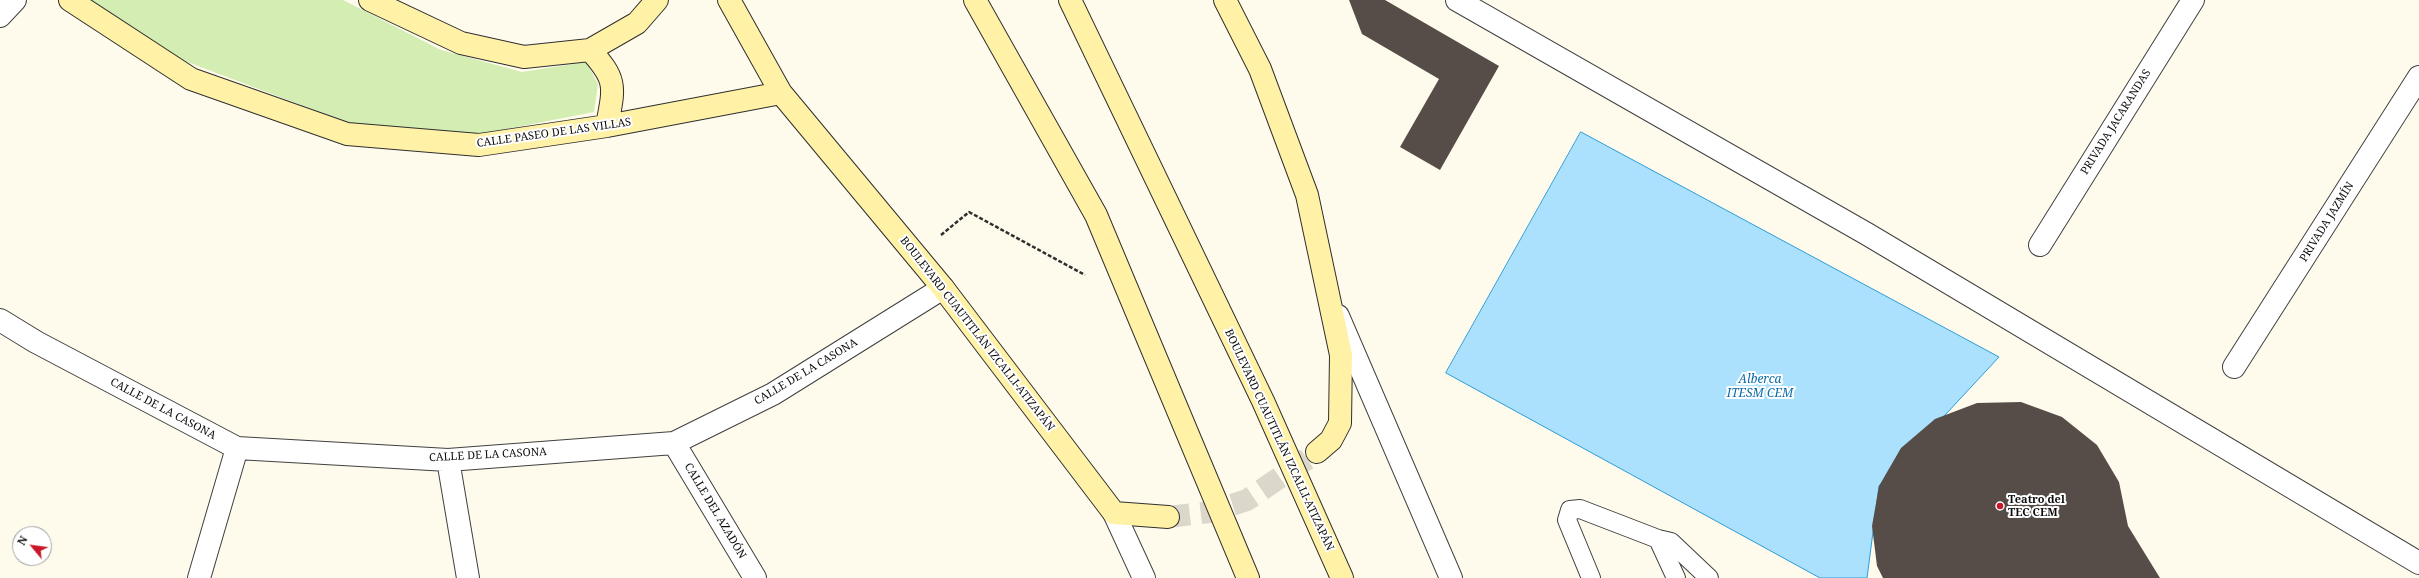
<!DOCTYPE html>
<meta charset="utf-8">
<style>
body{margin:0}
#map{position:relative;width:2419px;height:578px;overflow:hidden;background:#fffbec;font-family:"Noto Serif",serif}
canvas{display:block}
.north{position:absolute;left:12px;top:526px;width:40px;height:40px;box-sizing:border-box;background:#fff;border:1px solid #9e9e9e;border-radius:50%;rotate:299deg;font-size:11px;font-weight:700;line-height:16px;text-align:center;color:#0d0d0d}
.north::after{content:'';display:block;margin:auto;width:14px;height:18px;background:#ca1727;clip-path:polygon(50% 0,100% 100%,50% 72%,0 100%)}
</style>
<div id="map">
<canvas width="2419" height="578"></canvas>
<div class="north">N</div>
</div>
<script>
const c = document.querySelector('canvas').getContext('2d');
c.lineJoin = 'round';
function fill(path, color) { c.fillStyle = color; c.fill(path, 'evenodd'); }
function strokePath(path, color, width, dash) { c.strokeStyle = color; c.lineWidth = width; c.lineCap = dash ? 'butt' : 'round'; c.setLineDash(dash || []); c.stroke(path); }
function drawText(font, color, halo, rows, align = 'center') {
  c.font = font + ' "Noto Serif",serif'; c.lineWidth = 4; c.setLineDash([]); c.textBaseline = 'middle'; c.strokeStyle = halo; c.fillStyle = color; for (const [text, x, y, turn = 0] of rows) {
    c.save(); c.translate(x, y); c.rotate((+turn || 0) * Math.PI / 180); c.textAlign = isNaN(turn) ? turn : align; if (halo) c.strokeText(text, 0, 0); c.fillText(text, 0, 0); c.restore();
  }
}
fill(new Path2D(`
 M90,0h253l98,50 81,22 64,-10 12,22 -4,28 -118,23 -125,-11 -174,-66z`), '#d3edb2');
const water = new Path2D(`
 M1581,132l418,225 -120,129 -12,92h-47l-374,-205z`);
fill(water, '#abe1fc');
strokePath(water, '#2b9cda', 1);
fill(new Path2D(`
 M1349,0h36l114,66 -59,104 -40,-23 39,-68 -77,-45z
 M2021,402l41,15 35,28 22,37 9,44 32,52h-277l-6,-12 -5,-40 7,-40 22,-38 34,-29 42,-16z`), '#564d48');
strokePath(new Path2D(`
 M1168,517l42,-5 37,-12 70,-48`), '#dbd7cb', 22, [22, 11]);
const lane = new Path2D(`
 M1658,539l13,3 38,36
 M1591,578l-24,-58 3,-10 10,-1 78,30 18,39`);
const street = new Path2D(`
 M1457,0l410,234 552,329
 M0,16l15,-16
 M2040,245l153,-245
 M1338,316l113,262
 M0,320l36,22 201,106 211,12 226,-17 99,-49 170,-106
 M2234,367l185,-290
 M674,443l81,135
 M448,460l20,118
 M1114,513l30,65
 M199,578l38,-130`);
const secondary = new Path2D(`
 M70,0l121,79 156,55 132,11 128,-19 174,-33
 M370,0l91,43 63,14 66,-7 47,-27 20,-23
 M729,0l52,93 162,195 171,225 54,4
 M975,0l121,215 152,363
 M1070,0l193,401 79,177
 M1225,0l35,69 47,126 34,160 -1,68 -9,17 -14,12
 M590,50c28,31 24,37 17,76`);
strokePath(lane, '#404040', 20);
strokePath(street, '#404040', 24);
strokePath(secondary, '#2f2f2f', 24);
strokePath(new Path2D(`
 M941,235l28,-23 116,63`), '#2f2f2f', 2.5, [4, 2]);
strokePath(lane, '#fff', 18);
strokePath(street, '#fff', 22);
strokePath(secondary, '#fff2a7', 22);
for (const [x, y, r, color] of [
 [2000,506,4,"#ca1727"]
]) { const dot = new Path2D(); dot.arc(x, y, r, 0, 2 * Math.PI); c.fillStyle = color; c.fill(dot); strokePath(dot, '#fff', 1.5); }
drawText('11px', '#0d0d0d', '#fff', [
 ["PRIVADA JACARANDAS",2116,122,-58],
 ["CALLE PASEO DE LAS VILLAS",554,133,-8],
 ["PRIVADA JAZMÍN",2327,222,-58],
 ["BOULEVARD CUAUTITLÁN IZCALLI-ATIZAPÁN",977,334,52],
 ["CALLE DE LA CASONA",806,372,-31],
 ["CALLE DE LA CASONA",163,409,28],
 ["BOULEVARD CUAUTITLÁN IZCALLI-ATIZAPÁN",1279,440,65],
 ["CALLE DE LA CASONA",488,455,-3],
 ["CALLE DEL AZADÓN",715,511,59]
]);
drawText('bold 11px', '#0d0d0d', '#fff', [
 ["Teatro del",2008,500],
 ["TEC CEM",2008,513]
], 'left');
drawText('italic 12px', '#0a6baa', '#fff', [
 ["Alberca",1760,380],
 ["ITESM CEM",1760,394]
]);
</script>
